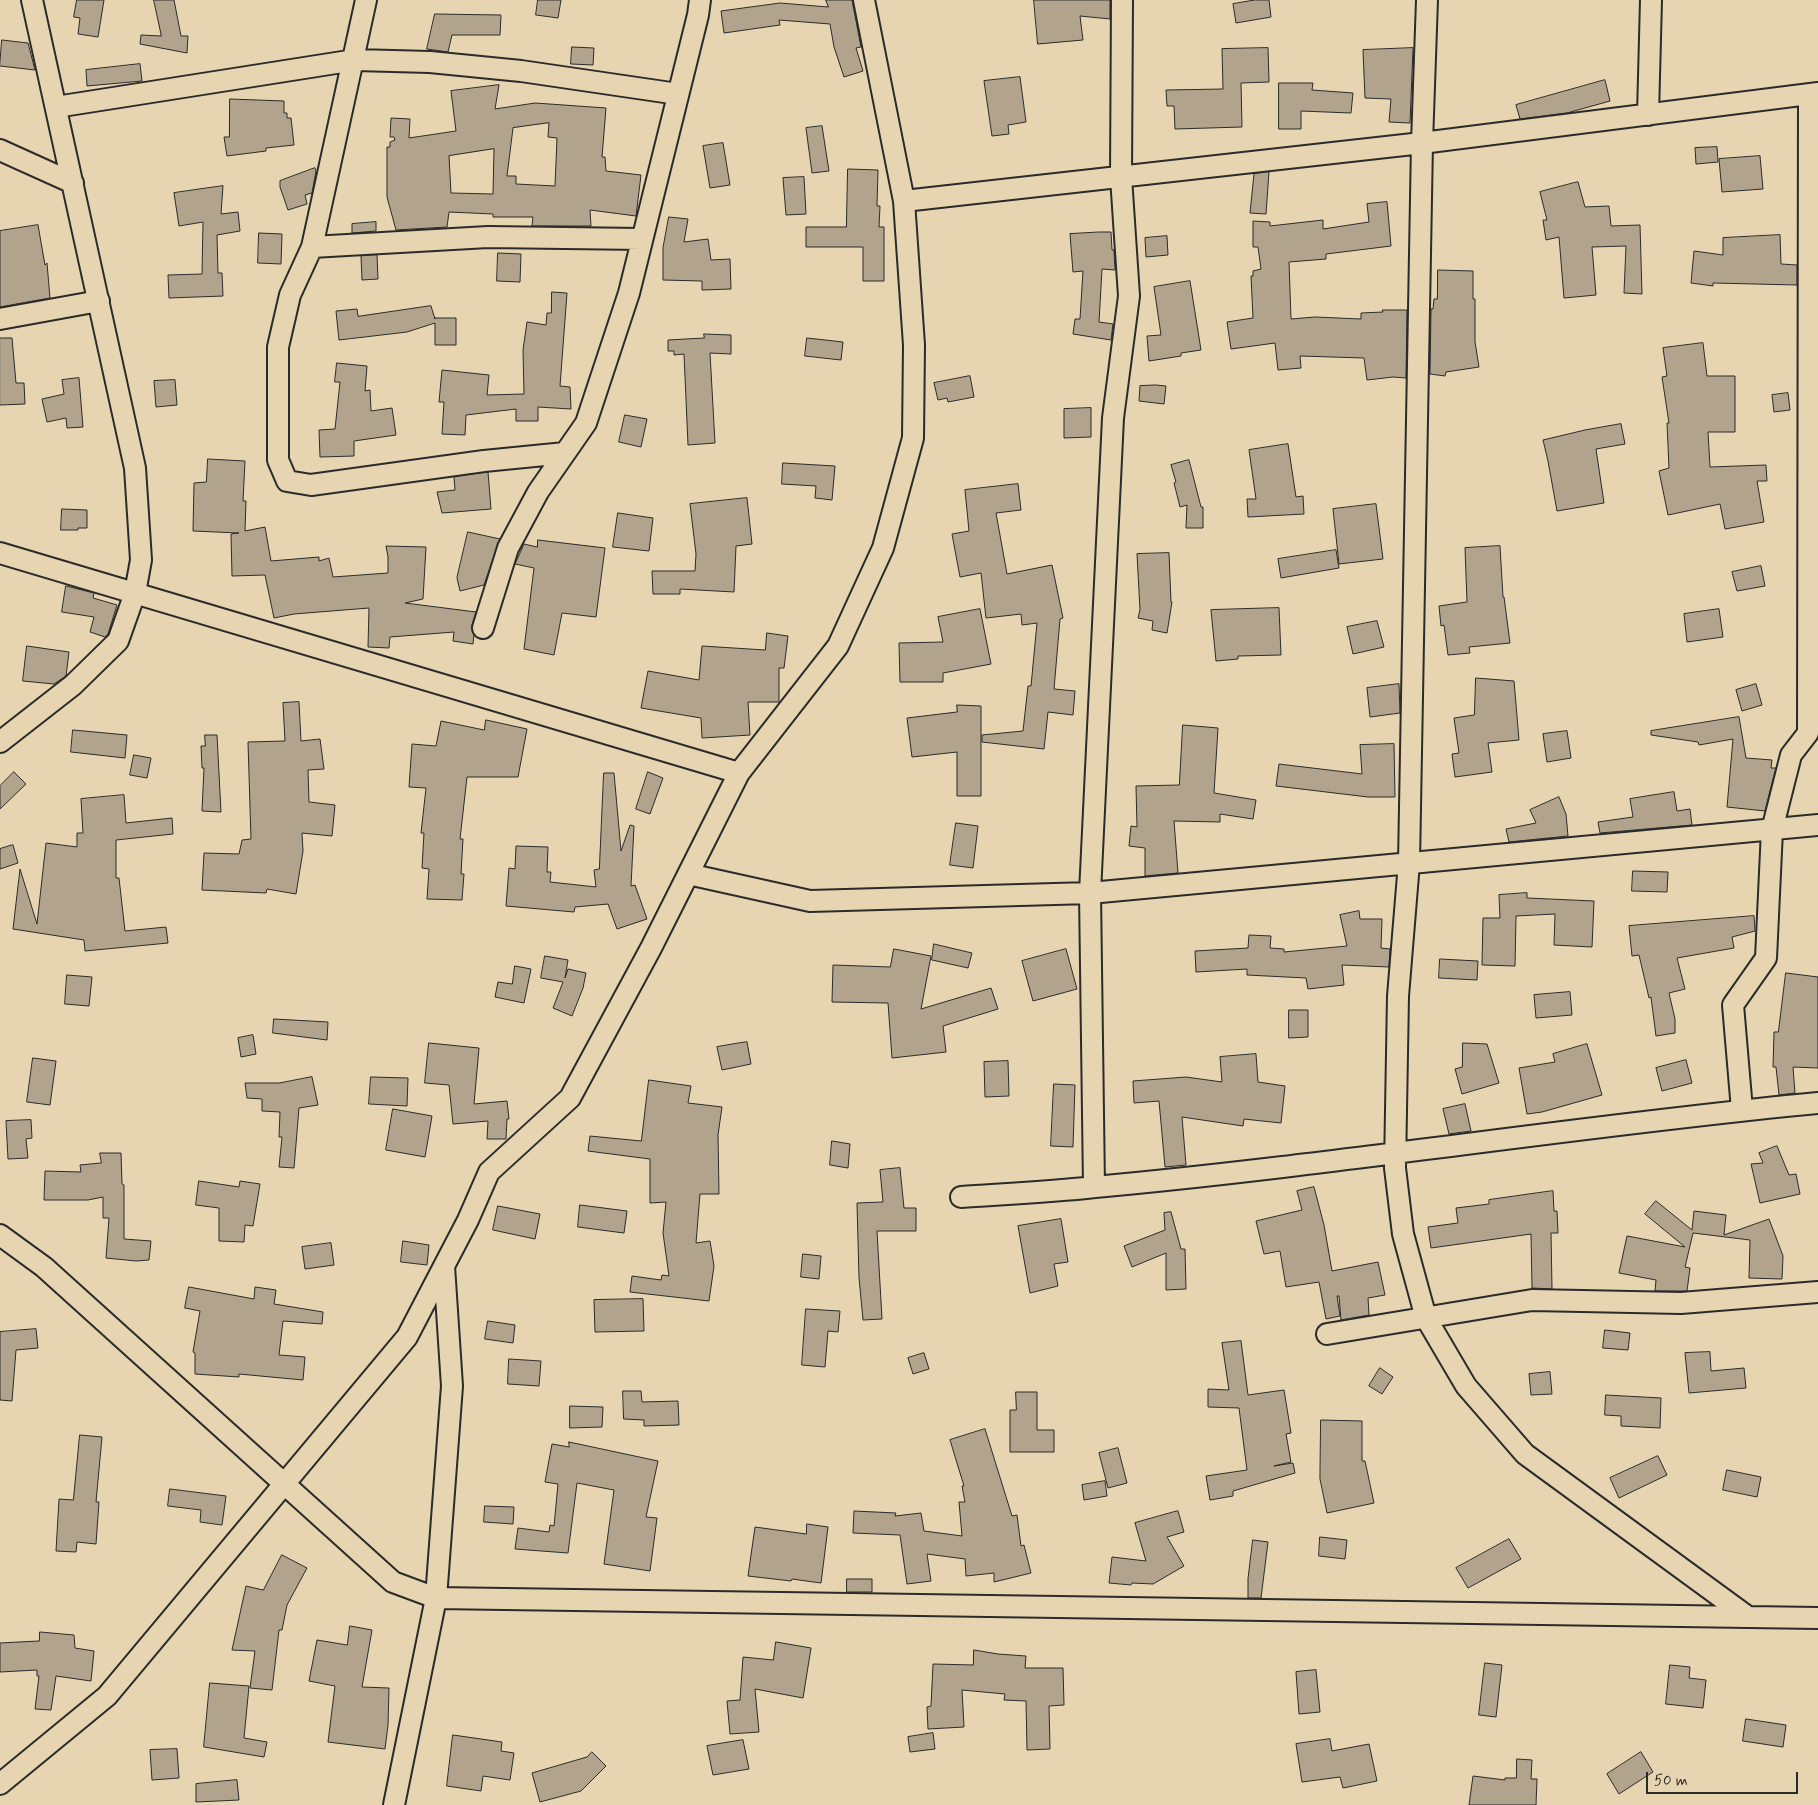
<!DOCTYPE html>
<style>
body{margin:0}
#map{position:relative;width:1818px;height:1805px;overflow:hidden;background:#e7d4b1;font-family:Mynerve,sans-serif}
canvas{display:block}
.scale{position:absolute;left:1646px;top:1772px;width:152px;height:22px;box-sizing:border-box;border:2px solid #2b2b2b;border-top:0;padding-left:6px;font-size:15px;line-height:18px;white-space:nowrap;color:#2b2b2b;-webkit-text-stroke:4px #e7d4b1;paint-order:stroke}
</style>
<div id="map">
<canvas width="1818" height="1805"></canvas>
<div class="scale">50 m</div>
</div>
<script>
const c = document.querySelector('canvas').getContext('2d');
c.lineJoin = 'round';
function fill(path, color) { c.fillStyle = color; c.fill(path, 'evenodd'); }
function strokePath(path, color, width, dash) { c.strokeStyle = color; c.lineWidth = width; c.lineCap = dash ? 'butt' : 'round'; c.setLineDash(dash || []); c.stroke(path); }
const building = new Path2D(`
 M77,0h27l-6,37 -20,-3 2,-16 -6,-1z
 M154,0h20l7,36h7l-1,17 -47,-9 1,-9 20,1z
 M538,0h23l-3,18 -22,-3z
 M826,0h26l9,47 -5,1 7,23 -19,6 -10,-30 -4,-23 -51,-4 1,5 -56,8 -3,-22 59,-8 48,4z
 M1034,0h76v19l-30,-3 3,24 -45,4z
 M1255,0h14l2,17 -35,6 -3,-19z
 M435,14l66,1 -1,20h-48l-4,17 -21,-3z
 M2,40l26,3 7,27 -35,-4z
 M572,47l22,1 -1,17 -22,-1z
 M1268,48l1,34 -28,1 1,44 -67,2 -1,-23h-7l-1,-16 57,-1 -1,-40z
 M1413,48l-3,75 -21,-1 2,-23 -26,-1 -2,-48z
 M140,64l2,17 -55,5 -1,-16z
 M1020,77l6,45 -18,3 1,9 -17,2 -8,-55z
 M1605,80l5,21 -43,12 -47,6 -4,-14z
 M1279,83h34l-1,7 41,3 -2,20 -50,-2v18h-22z
 M499,85l-4,24 40,-6 71,5 -4,49h3l1,14 35,4 -5,41 -46,-6 1,16h-59l1,-9h-40v-3l-44,-2 -2,15 -51,3 -9,-33v-50h3v-5l5,-2 -1,-3h-4l1,-19 19,1 -1,19 47,-7 -5,-40zM549,123l-1,14 9,1 -2,48 -39,-2v-8h-9l6,-48zM494,149l-1,45 -42,-1 -2,-37z
 M230,99l54,2v12h3v5h4l3,27 -28,3v3l-39,5 -3,-19h5z
 M822,126l7,45 -17,2 -6,-45z
 M723,143l7,42 -20,3 -7,-42z
 M1717,147l1,15 -22,2 -1,-16z
 M1760,156l3,33 -41,3 -3,-33z
 M315,168l1,3 -4,22 -7,2 2,9 -19,6 -8,-23v-6z
 M848,169l30,1 -1,36h3l-1,21h5v54h-21v-34h-57v-20h40z
 M1269,172l-3,42 -16,-1 4,-39z
 M804,177l2,37 -20,1 -3,-37z
 M1578,182l7,25 24,-1 2,20 29,-1 2,69 -18,-1 2,-47 -34,1 4,48 -32,3 -5,-61 -13,3 -3,-20h4l-7,-28z
 M223,186l-2,28 17,-2 2,19 -23,4 1,38h4l1,23 -54,2 -1,-23 34,-1 1,-52 -24,4 -5,-33z
 M1387,202l4,44 -65,8v5l-37,3 2,57 24,-2 46,2v-6l22,-1 -1,-2h25l-1,68 -13,-1 -26,3 -3,-22 -64,-2 1,12 -23,2 -3,-27 -44,6 -4,-27 26,-4 -2,-42h2v-5l8,-2 -3,-22h-5v-26l17,1v4l53,-6v9l46,-7 -2,-18z
 M669,217l19,2 -4,23 24,-3 3,21 19,-1 1,30 -29,1v-9l-39,-1v-32z
 M376,222v9l-24,2v-9z
 M38,225l7,40 2,-2 3,35 -50,9v-76z
 M1099,232h12l1,18h2l1,20 -13,-1 -3,53 14,2 -2,16 -38,-6 2,-15h5l3,-48 -10,1 -3,-38z
 M259,233l23,1 -1,30 -23,-1z
 M1780,235l1,29 16,1v20l-84,-2v3l-22,-3 3,-32 29,4v-17z
 M1167,236l1,19 -22,2 -1,-19z
 M498,253l23,1 -1,28 -23,-1z
 M377,255l1,24 -16,1 -1,-24z
 M1438,270l35,1v28h2v43l4,25 -33,5 -1,4 -15,-2 1,-65h2l1,-10h3z
 M1190,281l11,69 -20,3v3l-32,5 -2,-25 14,-1 -7,-48z
 M552,292l15,1 -7,93 10,1 1,22 -33,-2v14h-22v-12l-50,6 -1,20 -23,-1 2,-32h-5l3,-32 47,5 -2,20 37,-1 -1,-44 4,-28 19,3 1,-12h4z
 M431,306l4,13v-1h21v27h-21v-22l-28,9 -68,8 -3,-29 21,-2 1,7z
 M704,334l27,1v19l-21,-1 5,90 -27,2 -4,-91 -10,1v-4h-6v-11l36,-2z
 M0,338h12l4,45h8l1,21 -25,1z
 M807,338l36,4 -2,18 -36,-4z
 M1703,343l4,33h28v56h-27l2,35 56,-2 1,16h-10l7,41 -39,7 -5,-25 -52,11 -9,-44 10,-3 -2,-45h2l-7,-46 5,-1 -4,-28z
 M337,363l30,3 -2,25 5,-1 1,21 21,-3 4,27 -42,6v15l-34,1 -1,-27 16,-1 5,-47h-5z
 M970,376l4,21 -26,5 -1,-4 -9,2 -4,-17z
 M79,378l4,49 -16,1 -1,-10 -19,4 -5,-23 22,-5 -2,-14z
 M175,380l2,25 -21,2 -2,-26z
 M1156,385l10,1 -2,18 -25,-3 1,-15z
 M1788,393l2,17 -16,2 -2,-17z
 M1091,408v29l-27,1v-29z
 M625,415l22,4 -6,28 -22,-5z
 M1621,424l4,20 -29,5 8,54 -47,8 -9,-50 -5,-21 42,-10z
 M1288,444l8,53 7,-1 1,18 -56,3 -1,-18h9l-7,-49z
 M208,459l37,2 -2,40h3l-1,30 20,-4 6,34 48,-4v4l10,-3 4,19 55,-4v-16l-2,-11 40,1 -3,52 -18,4 71,9 -4,13 2,10 -1,9 -20,-3 1,-9 -64,5 -1,11 -21,-1 1,-39 -75,6 -20,4 -9,-43 -33,1 -1,-42 8,-1 -46,-2 1,-48 12,-1z
 M1189,460l12,47h2v21h-17l1,-23 -7,2 -6,-24 2,-1 -5,-17z
 M783,463l52,3 -3,34 -17,-2 1,-12 -34,-2z
 M488,472l3,37 -49,4 -5,-21 18,-2 -1,-13z
 M1018,484l3,26 -25,3 11,61 45,-9 11,53 -3,1 -6,70 21,2 -2,24 -25,-3 -4,37 -62,-7v-7l41,-4 5,-45h3l6,-63 -15,2 -1,-11 -35,4 -5,-45 -21,4 -8,-43 17,-3 -4,-41z
 M747,498l5,46 -16,2 -2,46 -54,-3v5h-27l-1,-23h43l1,-17 -6,-50z
 M1376,504l7,55 -44,5 -6,-55z
 M62,509l25,1v18h-9v2h-17z
 M618,513l35,5 -4,33 -36,-4z
 M468,532l32,7 -16,46 -24,6 -3,-13z
 M538,540l67,8 -9,69 -34,-4 -8,42 -30,-6 10,-81 -19,-4 9,-20 13,3z
 M1500,546l3,51h1l6,46 -41,4 1,6 -22,2 -4,-30 -3,1 -2,-20 28,-4 -2,-54z
 M1336,550l3,18 -58,10 -3,-19z
 M1169,553l2,49h1l-5,31 -15,-3 1,-9 -15,-3 2,-8 -3,-56z
 M1761,566l4,20 -28,5 -5,-19z
 M66,586l28,7 -1,5 24,7 -9,29 -3,3 -15,-5 4,-15 -32,-5z
 M1279,608l2,47 -43,1v3l-22,2 -5,-51z
 M980,609l11,55 -48,9v9h-43l-1,-39 44,-1 -5,-25z
 M1719,609l4,28 -36,5 -3,-28z
 M1377,621l7,26 -31,7 -6,-27z
 M767,633l21,3 -4,32h-5v34h-31l2,33 -48,3 -1,-20 -60,-10 7,-37 51,9 3,-34 63,4z
 M27,646l42,6 -3,24 -12,8 -31,-3z
 M1476,678l38,3 5,59 -31,3 4,29 -37,5 -3,-23 7,-1 -5,-35 20,-3z
 M1399,684l1,29 -30,4 -3,-29z
 M1756,684l6,21 -20,6 -6,-21z
 M299,702l2,39 19,-2 4,30 -16,1 1,32 26,3 -3,31 -30,-3 1,18 -7,43 -29,-5 -1,4 -64,-3 2,-37 35,1 3,-14 9,-1 -3,-97 37,-1 -2,-38z
 M957,705l24,1v90h-24v-44l-45,5 -5,-39 50,-6z
 M1739,717l7,41 26,2 -1,8h5l-11,43 -38,-4 6,-68 -34,6 -1,-3 -47,-7v-4z
 M486,720l41,9 -9,48h-51l-7,62h3l-2,35h3l-2,26 -35,-1 2,-30 -7,-1 2,-35h-3l5,-45 -17,-1 3,-43 24,2 5,-25 43,9z
 M1183,725l35,3 -4,65 42,7 -3,19 -33,-5v8l-46,-1 4,52 -33,3v-28l-16,-2 2,-20 6,1 -1,-41 43,-1z
 M73,730l54,5 -2,23 -54,-6z
 M1567,731l4,27 -24,4 -4,-28z
 M205,735h12l4,77 -19,-1 2,-43h-2l-1,-22h4z
 M1394,744l1,53h-27l-92,-11 3,-22 83,10 -2,-29z
 M134,755l17,3 -4,20 -17,-3z
 M14,772l12,12 -26,25v-23z
 M648,772l15,6 -13,36 -14,-5z
 M604,773h10l7,78 9,-26 4,1 -3,60 4,-1 12,34 -30,10 -9,-25 -33,3 -1,5 -68,-6 3,-38 6,1 1,-23 32,1 -1,25h4l-1,10 46,5 -2,-17 5,-1z
 M1674,792l3,19 13,-2 2,16 -92,8 -2,-11 35,-5 -3,-18z
 M124,795l2,28 46,-5 1,16 -57,6v38h3l6,53 41,-4 2,16 -83,8 -1,-11 -71,-11 7,-60 17,55 9,-81 31,4v-14h6l-2,-34z
 M1559,797l7,17 2,22 -59,6 -3,-13 30,-6 -6,-13z
 M956,823l22,3 -5,42 -23,-3z
 M13,845l5,18 -18,6v-20z
 M1633,871l35,1 -1,20 -35,-1z
 M1527,893v5l67,3 -2,46 -38,-2 1,-31 -39,2 -1,50 -33,-1 1,-47h17l-1,-23z
 M1359,911l1,8h22l-1,29 9,1 -1,18 -47,-2 2,20 -36,4 -2,-11 -59,-3v-6l-51,3 -1,-21 53,-3 1,-13 22,1 -1,12 14,1v3l63,-6 -7,-31z
 M1754,916l1,15 -23,6 2,11 -57,10 8,31 -16,4 6,26v14l-19,3 -5,-39 -2,1 -10,-43 -7,1 -3,-30z
 M934,944l38,9 -4,15 -36,-8z
 M894,949l37,7 -10,53 70,-21 7,21 -55,17 3,26 -54,6 -4,-55 -56,-1 1,-37 57,2z
 M1066,949l11,40 -44,12 -11,-40z
 M545,956l23,4 -3,18 3,-9 18,4 -3,15 -11,28 -19,-8 10,-26 -22,-4z
 M1440,959l38,2 -1,19 -38,-2z
 M515,966l16,3 -7,34 -29,-6 3,-15 14,2z
 M1786,973l32,4v91l-25,-1 2,26 -16,2 -3,-28h-3l1,-35h4z
 M67,975l25,2 -3,29 -24,-2z
 M1570,992l2,23 -36,3 -2,-23z
 M1289,1010h19v27l-19,1z
 M274,1019l54,3 -1,18 -54,-7z
 M253,1035l3,19 -15,3 -3,-19z
 M747,1042l4,22 -29,6 -5,-23z
 M429,1043l50,5 -5,56 33,-3 2,18h-2l-1,20h-19l1,-18 -35,3 -4,-39 -24,-2z
 M1463,1043l24,1 12,39 -37,11 -7,-25 7,-2z
 M1587,1044l15,51 -60,17 -15,2 -8,-46 36,-6 -2,-8z
 M1256,1054l2,28 27,4 -4,37 -37,-4 -1,7 -61,-9 4,48 -21,2 -6,-66 -25,2 -1,-22 53,-4 36,5 -2,-25z
 M33,1058l23,3 -6,44 -23,-3z
 M1686,1060l6,23 -30,8 -6,-23z
 M1008,1061l1,35 -24,1 -1,-35z
 M312,1077l6,28 -19,3 -5,60 -15,-1 3,-30h-3l1,-25 -18,-1v-12l-15,-1 -2,-15h34z
 M371,1077l37,1 -1,28 -38,-2z
 M649,1080l42,6 -3,17 34,4 -4,28 1,59h-19l-4,49 14,-2 4,25 -5,35 -79,-9 2,-16 29,4 1,-5 7,1 -6,-43 3,-31 -16,1v-44l-62,-8 2,-15 51,5z
 M1054,1084l21,1 -2,62 -22,-1z
 M1465,1104l6,27 -22,3 -6,-25z
 M393,1109l39,7 -7,41 -39,-7z
 M31,1120l1,18 -6,1 2,19 -20,1 -2,-38z
 M832,1141l18,3 -2,24 -18,-3z
 M1777,1146l12,29 7,-1 4,20 -40,9 -9,-39 12,-1 -4,-10z
 M100,1153h21l1,31 2,1v54l27,2 -2,19 -13,1 -30,-3 3,-40h-6v-21l-15,3h-44l1,-29 36,1 -1,-7 21,-2z
 M900,1168l4,40h12v23h-39l5,88 -19,1 -4,-42 -2,-75 26,-1 -3,-32z
 M199,1181l40,6 1,-6 20,3 -7,42 -8,-1 -1,17 -25,-1v-33l-23,-3z
 M1314,1187l10,38 8,46 46,-9 7,33 -17,3 1,17 -28,5 -2,-24h-2l3,20 -14,3 -7,-37 -33,5 -6,-36 -16,3 -8,-33 46,-11 -5,-19z
 M1553,1191l1,20h3l1,22h-7l1,56 -20,-1 -1,-54 -100,14 -3,-21 30,-4 -2,-15 33,-4v-4z
 M1656,1201l36,29 2,-19 32,4 -2,20 45,-16 14,37 -1,23 -33,-1 1,-38 -57,-7 -8,34 5,1 -3,23h-32l1,-11 -37,-7 8,-37 58,11 -40,-33z
 M580,1205l47,6 -3,22 -46,-6z
 M498,1206l42,8 -5,25 -42,-9z
 M1171,1212l10,37h4l1,40 -20,1v-37l-34,14 -8,-21 41,-16 -1,-17z
 M1061,1219l7,43 -14,2 4,22 -28,7 -12,-67z
 M403,1241l26,4 -2,20 -26,-3z
 M331,1243l3,22 -29,4 -3,-22z
 M803,1254l18,2 -2,23 -18,-2z
 M189,1287l65,12 1,-12 21,3 -2,14 49,8 -1,12 -39,-3 -4,34 26,2 -2,23 -64,-6v3l-44,-3v-21l-2,-1 7,-41 -15,-3z
 M643,1299l1,32 -49,1 -1,-32z
 M806,1309l34,2 -2,21 -10,-1 -3,36 -23,-2z
 M488,1321l27,4 -2,18 -28,-4z
 M36,1329l2,19 -22,2 -4,51 -12,-1v-68z
 M1605,1330l25,3 -2,17 -25,-2z
 M1241,1341l7,54 36,-5 7,43 -5,1 5,28 -17,4 19,-3 2,10 -62,18v5l-23,4 -4,-24 41,-6 -8,-62 -31,-1v-18l21,1 -7,-47z
 M1710,1352l1,19 33,-3 2,20 -57,5 -4,-40z
 M924,1353l5,16 -16,5 -5,-16z
 M509,1359l32,2 -2,25 -31,-2z
 M1380,1368l13,9 -11,17 -13,-8z
 M1550,1372l2,22 -21,1 -2,-21z
 M623,1391h18l1,11 36,-1 1,24 -35,1v-6l-20,-1z
 M1016,1392h21v38h17v22h-44v-42h6z
 M1606,1395l55,3 -1,30 -39,-2v-10l-16,-1z
 M570,1406l33,1 -1,20 -32,1z
 M1321,1420l41,1v40h3l9,42 -47,10 -7,-34z
 M985,1429l27,87 5,-1 4,31 3,-1 7,28 -37,9v-9l-28,3 -1,-17 -38,-5 4,27 -24,3 -7,-49 -47,-2 1,-22 42,2 -1,3 26,-3 3,18 38,5 -3,-34h6l-3,-16h2l-14,-46z
 M80,1435l22,2 -6,65h3l-3,42 -19,-2 -1,10 -20,-1 3,-52 14,1z
 M569,1442l89,19 -12,56 11,1 -7,53 -46,-7 10,-74 -37,-7 -9,70 -53,-4 3,-21 31,4 1,-7 4,1 4,-42 -13,-2 7,-38 17,3z
 M1118,1448l9,35 -19,5 -9,-35z
 M1658,1456l9,19 -48,23 -9,-20z
 M1727,1470l34,7 -4,20 -34,-7z
 M1105,1481l2,15 -23,4 -2,-15z
 M170,1489l56,7 -4,29 -22,-3 1,-12 -33,-4z
 M485,1506l29,1 -1,17 -29,-2z
 M1178,1511l6,21 -17,5 17,29 -31,18 -21,-1 -1,2 -22,-2 3,-26 34,4 -11,-38z
 M807,1524l21,3 -7,56 -29,-4 -1,2 -43,-5 7,-49 51,7z
 M1320,1537l27,3 -2,19 -26,-3z
 M1509,1539l12,20 -53,29 -12,-20z
 M1253,1540l15,2 -7,56h-13v-19z
 M282,1555l25,13 -20,37 -5,25h-3l-7,60 -22,-2 5,-37 -23,-1 14,-64 17,4z
 M847,1579h25v13h-25z
 M350,1626l22,4 -10,57 27,1 -1,37 -3,24 -57,-7 7,-56 -26,-5 8,-41 30,5z
 M40,1632l34,3 1,13 19,3 -3,30 -35,-5 -5,34 -16,-1 4,-33h-2v-6l-37,2v-29l39,-2z
 M776,1642l35,6 -8,50 -48,-9 4,43 -29,2 -3,-33 13,-1 3,-43 30,3z
 M974,1650l24,4 28,2 -1,12h38l1,37 -15,1 1,43 -23,1 -1,-49 -22,-1 1,-6 -43,-4 2,37 -36,2 -1,-22 4,-1 2,-42 40,1z
 M1485,1663l17,2 -6,52 -17,-2z
 M1670,1665l20,2 -1,11 17,2 -3,28 -37,-4z
 M1316,1670l4,42 -21,2 -3,-42z
 M210,1683l39,3 -5,52 23,4 -3,15 -60,-10z
 M1746,1719l40,6 -3,22 -40,-6z
 M933,1733l2,16 -25,3 -2,-15z
 M453,1735l49,7 -1,9 13,2 -4,27 -27,-4 -2,15 -34,-5z
 M1330,1739l2,12 37,-7 8,37 -34,7 -3,-11 -38,5 -6,-38z
 M743,1740l6,29 -36,6 -6,-29z
 M177,1749l2,29 -27,2 -2,-30z
 M592,1752l14,14 -25,25 -41,11 -8,-29 55,-16z
 M1641,1752l12,20 -34,22 -12,-20z
 M1517,1759l15,1 -1,19h6l-1,26h-67l4,-29 32,4v-2h11z
 M237,1780l2,20 -43,2v-18z`);
fill(building, '#b2a48c');
strokePath(building, '#2b2b2b', 1);
const minor = new Path2D(`
 M366,0l-54,247 -22,48 -12,52v113l9,21 24,4 173,-24 81,-8
 M1427,0l-5,143 -13,720 -11,133 -3,172 8,66 23,84 40,68 59,68 223,163
 M56,107l299,-47 75,2 91,9 157,23
 M1648,115l3,-115
 M0,150l73,33
 M904,201l518,-58 396,-50
 M312,247l176,-10 154,2
 M0,319l99,-18
 M0,553l739,220
 M483,628l25,-80 30,-56 48,-69 43,-130 69,-278 2,-15
 M0,742l73,-57 45,-44 17,-48 6,-33 -6,-92 -103,-468
 M688,874l122,27 280,-8 728,-68
 M1742,1110l-9,-105 33,-47 6,-128 19,-75 17,-22 1,-639
 M1094,1187l-4,-294 23,-475 16,-122 -8,-119 1,-177
 M961,1197c44,-3 89,-5 134,-10 241,-22 481,-61 723,-84
 M0,1235l44,32 349,315 43,16 1382,20
 M1327,1334l205,-34 149,3 137,-11
 M0,1784l107,-88 300,-359 61,-117 21,-48 81,-74 81,-150 88,-175 99,-127 45,-98 30,-110 1,-93 -10,-144 -40,-201
 M394,1805l42,-207 16,-212 -8,-120`);
strokePath(minor, '#2b2b2b', 24);
strokePath(minor, '#e7d4b1', 20);
</script>
